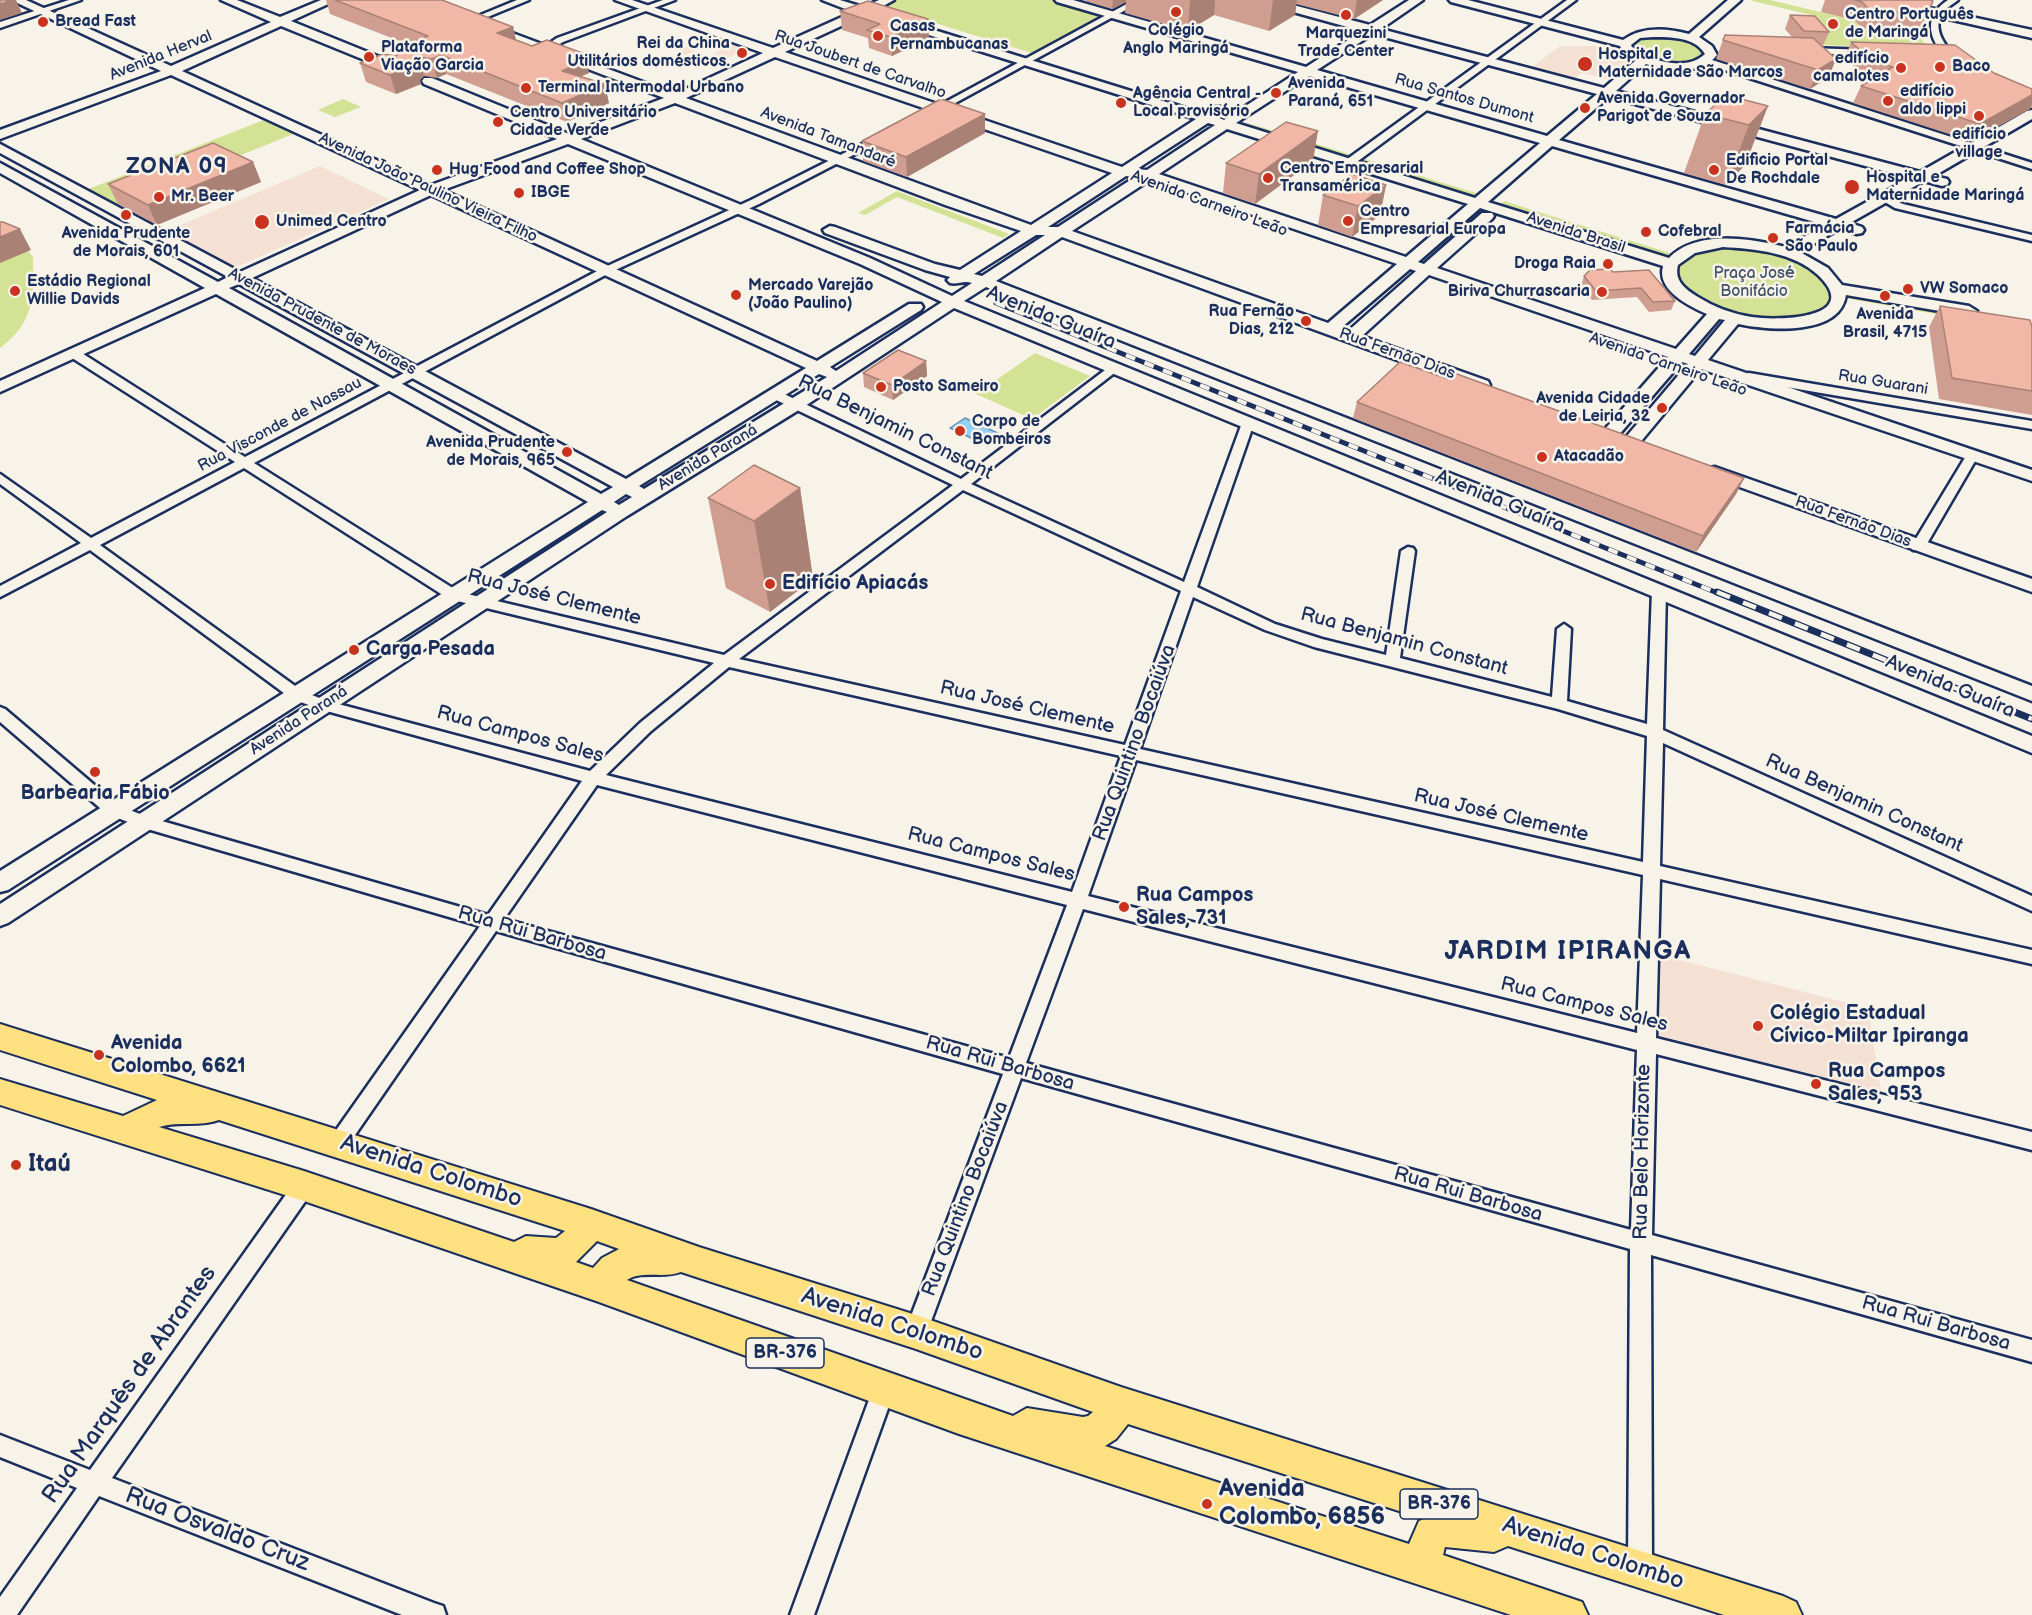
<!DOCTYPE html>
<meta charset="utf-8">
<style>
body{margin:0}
canvas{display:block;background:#f7f3e8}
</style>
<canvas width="2032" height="1615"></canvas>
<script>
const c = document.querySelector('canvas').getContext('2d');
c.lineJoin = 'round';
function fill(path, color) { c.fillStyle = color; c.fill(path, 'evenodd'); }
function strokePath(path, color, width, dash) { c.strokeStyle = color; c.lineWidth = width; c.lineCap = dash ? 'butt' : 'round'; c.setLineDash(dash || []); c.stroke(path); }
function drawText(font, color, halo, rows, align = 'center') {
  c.font = font + ' "Balsamiq Sans",sans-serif'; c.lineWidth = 5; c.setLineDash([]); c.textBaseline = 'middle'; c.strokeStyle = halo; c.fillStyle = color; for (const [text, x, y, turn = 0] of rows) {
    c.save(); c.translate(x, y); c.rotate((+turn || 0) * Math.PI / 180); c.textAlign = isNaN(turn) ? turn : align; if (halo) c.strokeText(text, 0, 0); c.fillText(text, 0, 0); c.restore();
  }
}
fill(new Path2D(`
 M710,37l37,12 -35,16 -12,-4 23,-12 -13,-4 -24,10 -11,-3z
 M1560,46h55l21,15 -22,20 -32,-8 -7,5 -43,-11z
 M320,166l69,33 -161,72 -69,-37z
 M1648,952l220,56 15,95 -238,-59z`), '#f5e1d4');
fill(new Path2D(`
 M888,0h173l52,15 -75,40 -161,-50z
 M1749,0h21l84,20 8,8 57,5 8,16 -102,-4 -20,-24 14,-4z
 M1637,35l48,2 26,15 -25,14 -48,-9 -11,-17z
 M343,99l18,8 -26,10 -17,-7z
 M274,116l29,14 -193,78 -29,-16z
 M1235,119l251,77 -5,4 -129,-40z
 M897,191l112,43 -6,4 -106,-41 -32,18 -7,-2z
 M1504,201l172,54 29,-11 84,8 49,38 194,34v7l-193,-34 -8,15 -67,11 -76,-26 -18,-34 -171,-57z
 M0,234l17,4 16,19c1,39 2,65 -33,91z
 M1035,353l55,23 -58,43 -56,-25z`), '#d4e295');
const water = new Path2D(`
 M965,418l37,17 -14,11 -38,-18z`);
fill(water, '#94cff4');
strokePath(water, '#648fb8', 1.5);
const street = new Path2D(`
 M69,0h12l-81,28v-6z
 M517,0h12l-56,23 -7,-2z
 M663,0h12l-112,42 -15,9 -7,-2 16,-11z
 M1134,0h10l-209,114 -8,-2z
 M1567,0h9l-222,164h-8v-4z
 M1948,0h10c-5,4 -11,7 -15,13 -13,17 5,35 15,48l-4,3c-6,-3 -10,-8 -14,-14 -14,-19 -12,-37 8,-50z
 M1809,48l61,2 4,3 -4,3 -64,-3v-4z
 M1706,58l326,105v6l-329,-106 -1,-2z
 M880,135l8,2 -129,67 -148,68 -357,191 205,129 265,63 229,-170 -181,-87 -2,-3 2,-3h8l181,87 152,-115 6,4 -2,3 -146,113 213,98 58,-159 6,-4 4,1 2,3 -57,164 78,37 47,15 64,16 15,-104 7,-4 5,1 2,3 -15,107 152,39 5,-68 7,-5 7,5 -4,72 80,23 5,-133 2,-3h10l2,3 -3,139 369,166v15l-369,-168 -3,123 372,84v14l-372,-85 -4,159 376,94v18l-376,-96 -4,181 380,105v22l-381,-107 1,313 -3,9 -9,3 -9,-3 -3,-9 2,-319 -609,-171 -94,254 -3,8 -8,3 -8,-3 -3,-8 98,-258 -507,-143 -150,217 -7,3 -7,-3 -3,-6 3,-6 148,-210 -336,-98 -37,-14 -107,-92v-15l5,2 114,97 29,11 340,98 94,-134 -259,-71 -31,-11 -202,-149 -90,47v-11l81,-43 -81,-59v-10l91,64 144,-76 -166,-106v-6h8l168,107 358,-189 148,-68zM244,468l205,131 265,64 -74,60 -50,48 -263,-70 -25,-10 -202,-146zM963,490l218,101 -56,154 -386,-86zM1193,597l72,33 49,17 244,62 89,27 -4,126 -503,-113zM729,667l392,89 -49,136 -466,-117 45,-44zM1136,760l507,115 -6,158 -549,-137zM597,785l470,120 -58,153 -505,-139zM1083,909l554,141 -6,180 -605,-167z
 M1885,196l18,8 129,31v6l-137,-33 -15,-9z
 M1749,373l283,48v8l-287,-49v-6z
 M1972,452l6,4 -53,91 -2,3h-10l-2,-3 55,-91z
 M304,1177l7,2 3,7 -3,7 -199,285 322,125 9,3 3,9h-44l-303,-119 -82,119h-17v-18l77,-109 -77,-31v-22l90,35 207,-291z
 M884,1378l8,3 3,8 -81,226h-24l83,-226 3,-8z`);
const secondary = new Path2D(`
 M11,0h15l145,66 100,-44 -50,-22h16l43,17 41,-17h16l-46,21 111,45 2,3 -2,3h-8l-113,-46 -99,45 249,114 126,-46 -133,-55 -2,-3 2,-3h8l137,56 95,-36 -181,-69v-4h8l184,69 88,-41 -148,-53h17l141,48 80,-36 -31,-12h18l23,7 16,-7h15l-20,11v4h-9l-80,37 337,115 74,-48 -299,-94 -2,-2 2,-2h8l300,93 10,-7h10l1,3 -9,7 7,3 74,-48 -241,-70 -2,-2h18l233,67 56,-36 -105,-29 -2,-2h19l96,25 39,-25h14l-42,29 223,59 32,-28 -13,-8 -3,-6 -169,-44 -2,-2h19l155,40c19,-14 44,-12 66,-6l39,-34h13l-42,37 13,9 5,9c-17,21 -48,16 -71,9l-30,27 304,81 107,-61 5,-1v9l-98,57 13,3 2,3 -2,3 -5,1 -18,-5 -74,42 12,4 2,3 -2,3 -5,1 -18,-5 -39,23 28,16 14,17 127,21 8,5 -2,3 -6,2 -123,-21c-6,42 -79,35 -108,29l-30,36 324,110v11l-331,-112 -63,76h-12l-3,-4 3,-4 62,-73 -6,-2 -65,75h-12l-3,-4 3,-4 63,-72 -239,-82 -67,61 126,45 2,4 -2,4h-12l-414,-152 -66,44 1036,405v15l-1046,-414 -22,14 1068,435v17l-1078,-445 -152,100 -175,108 -619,407 -8,3v-22l607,-392 -5,-2 -594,380 -8,2v-21l588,-369 -372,-208 -216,98v-11l205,-93 -205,-115v-10l218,119 10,-5 -228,-124v-9l240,128 180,-82 -249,-115 -171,64v-9l161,-59zM1373,34l224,60 -50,42 -230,-66zM1653,37c18,0 42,0 52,17 -19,18 -55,7 -73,-7l-1,-2 9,-7zM775,57l337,116 -81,52 -345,-127zM1309,76l231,67 -65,55 -239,-75zM1609,97l301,81 -74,41 -277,-79zM675,103l270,102 76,26 -61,39 -25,-6 -100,-37 -5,-1 -7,4 2,3 100,37 25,7 -3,3 3,3c8,2 13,-3 22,0l-20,13 -82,-38 -289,-119zM1208,123l7,2 -68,45 -10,-1zM1227,129l241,75 -62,53 -247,-83zM568,144l292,120 82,38 -106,69 -6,-4 91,-57 2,-3 -2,-3h-12l-92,57 -374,-171zM1552,146l273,79 -39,22c-35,-8 -89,-18 -117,11l-181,-56zM1126,176l9,1 -77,50h-10zM1150,180l247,84 -69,59 -256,-92zM431,195l375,173 -180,111 -374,-201zM1480,208l183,58c-7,24 26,40 44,48l-31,35 -239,-81 55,-49 2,-3 -2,-3h-10l-58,51 -6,-2zM1036,235h9l-63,41 -8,-2zM1723,247c32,2 70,5 95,28 46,44 -40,46 -66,42 -19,-3 -38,-10 -54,-20 -13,-8 -24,-16 -20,-32l17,-12zM1410,269l6,2 -68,60 -7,-3zM239,284l374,203 -12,7 -372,-206zM1719,319l6,1 -30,36 -6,-2zM819,374l8,3 -183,112 -5,-3zM626,494l6,3 -13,8 -5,-3z
 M1872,0h21l139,30v8l-154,-35z
 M1715,467l317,112v13l-323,-116 -3,-4 3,-4z`);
const primary = new Path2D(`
 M0,1024l591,185 108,38 217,68 205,72 662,209 13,6 6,13h-78l-216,-69 -14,6 -49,-5 -2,8 139,47 6,13h-77l-552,-181 -360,-132 -295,-101 -304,-96v-26l123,37 34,-16 -157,-50zM219,1120l346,111 -9,7 -30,-2 -12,6 -210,-71 -145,-44c20,-6 41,0 60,-7zM597,1241l22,8 -17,9 -9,10 -17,-6zM681,1272l235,77 177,63 -5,4 -5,1 -56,-9 -14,8 -386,-136c15,-10 37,-1 54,-8zM1128,1424l296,95 -5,2 -10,23 -304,-98 11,-7z`);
strokePath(street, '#1b2f5e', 5);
strokePath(secondary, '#1b2f5e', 5);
strokePath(primary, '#1b2f5e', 4);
fill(street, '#f7f3e8');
fill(secondary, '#f7f3e8');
fill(primary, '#fde080');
const railFar1 = new Path2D(`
 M996,303l724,291`);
const rail = new Path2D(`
 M1717,592l315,127`);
strokePath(railFar1, '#1b2f5e', 5);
strokePath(rail, '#1b2f5e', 7);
strokePath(railFar1, '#f7f3e8', 4, [10]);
strokePath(rail, '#f7f3e8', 4.5, [14]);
fill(new Path2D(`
 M326,0h116l71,27 3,13 73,33 -9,3 29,27 -42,19 -121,-48 -9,4 -13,-2 -4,4 1,4 -25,10 -30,-12 -6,-19 36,-7 11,-12 -77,-30z
 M1086,0h297l-29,19 -58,-15 -1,11 -26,16 -55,-16 -26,16 -63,-18 1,-11 -14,7 -26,-8z
 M1825,0h105l-3,15 -8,18 -57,-5 -8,-8 -33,-8z
 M840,11l88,8 1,19 -37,18 -23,-8 -1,-10 -26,-8z
 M1790,15l39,17 -6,14 -1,-1 7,32 -19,12 -94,-30 7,-19 69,-3 -7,-8z
 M1851,42l143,31 38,16v16l-2,4 -59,32 -118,-38 8,-17 11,-7 -7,-2 -20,-19z
 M1768,106l-23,59 -19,20 -42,-12 21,-59z
 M985,114v19l-78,44 -44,-16 -1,-20z
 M1313,161l-58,43 -32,-11 3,-30z
 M253,162l8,20 -104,43 -39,-21 -10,-20z
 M1386,185l-6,30 -28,22 -34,-12 5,-30z
 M1613,272l62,29 -4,9 -22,2 -12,-15 -45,3 -11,-14 3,-10z
 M1940,306l92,21v88l-93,-16 -10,-72z
 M926,361l1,15 -34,24 -29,-13 -1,-14z
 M1448,379l296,99 -8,16 -40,58 -343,-134 4,-16z
 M800,488l13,91 -43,33 -44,-24 -18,-90z`), '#cf9e90');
fill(new Path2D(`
 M12,0h4l6,13 -22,7v-16z
 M1113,0h13v2l-14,7z
 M1190,0h25l-1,15 -26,16z
 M1273,0h24l-2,15 -26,16z
 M1357,0h26l-29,19z
 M928,19l1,19 -37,18 -1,-19z
 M513,27l4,18 -20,-12z
 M585,54l4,19 -9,4 -18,-6 6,-10z
 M441,55l5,19 -9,4 -5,-19z
 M418,57l6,19 -4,4 -6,-19z
 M1836,59l-7,18 -19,12 8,-19z
 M416,65l5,19 -25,10 -6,-19z
 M605,84l4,19 -42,19 -5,-19z
 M2032,95v10l-2,4 -59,32 9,-17z
 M1768,106l-23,59 -19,20 23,-60z
 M985,114v19l-78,44 -1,-20z
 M1318,131l-5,30 -58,43 4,-30z
 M253,162l8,20 -104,43 -9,-20z
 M1386,185l-6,30 -28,22 6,-31z
 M20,229l11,21 -31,13v-26z
 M926,361l1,15 -34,24 -1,-15z
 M1744,478l-8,16 -40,58 7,-16z
 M800,488l13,91 -43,33 -16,-91z`), '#a98175');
const building = new Path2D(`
 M0,0h12l-12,4z
 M335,0h107l71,27 -16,6 35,13 15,-6 38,14 -17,7 9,3 -15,7 43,13 -43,19 -121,-48 -9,4 -14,-2 -4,4 2,4 -26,10 -30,-12 23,-9 13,2 4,-4 -1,-4 29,-12z
 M1855,0h75l3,1 -6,14 -57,-5 -8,-8z
 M868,1l60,18 -37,18 -24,-7 13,-6 -40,-13z
 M1790,15l25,1 14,16 -25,-1z
 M1725,35l88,3 23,21 -18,11 -95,-30z
 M1851,42l104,3 39,28 38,16v6l-52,29 -119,-38 32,-19 -21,-6z
 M1726,95l42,11 -19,19 -44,-11z
 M941,99l44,15 -79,43 -44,-16z
 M1286,122l32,9 -59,43 -33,-11z
 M213,143l40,19 -105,43 -40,-21z
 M1352,174l34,11 -28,21 -35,-11z
 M0,222h3l17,7 -20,8z
 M1610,269l3,3 36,-2 26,31 -22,1 -12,-14 -45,3 -12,-15 6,-6z
 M1940,306l90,14 2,7v64l-80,-13z
 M898,350l28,11 -34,24 -29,-12z
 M1400,362l48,17 6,-6 290,105 -41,58 -346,-134z
 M754,465l46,23 -46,33 -46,-23z`);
fill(building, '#f1b8a7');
strokePath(building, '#a98175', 1.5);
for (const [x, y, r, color] of [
 [1176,12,6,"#c8321e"],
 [1346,15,6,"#c8321e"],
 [43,22,6,"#c8321e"],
 [1833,24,6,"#c8321e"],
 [878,36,6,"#c8321e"],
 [742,53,6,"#c8321e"],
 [369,57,6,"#c8321e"],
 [1585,64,8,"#c8321e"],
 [1940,67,6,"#c8321e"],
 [1901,68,6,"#c8321e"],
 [526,88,6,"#c8321e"],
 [1276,93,6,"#c8321e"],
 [1888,101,6,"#c8321e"],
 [1121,103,6,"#c8321e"],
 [1585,108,6,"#c8321e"],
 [1979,116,6,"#c8321e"],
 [498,122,6,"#c8321e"],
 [437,170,6,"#c8321e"],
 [1714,170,6,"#c8321e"],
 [1268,178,6,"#c8321e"],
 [1852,187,8,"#c8321e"],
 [519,193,6,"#c8321e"],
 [159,197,6,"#c8321e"],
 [126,215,6,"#c8321e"],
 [1348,221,6,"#c8321e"],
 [262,222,8,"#c8321e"],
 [1646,232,6,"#c8321e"],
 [1773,238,6,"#c8321e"],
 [1608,264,6,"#c8321e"],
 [1908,289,6,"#c8321e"],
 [15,291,6,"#c8321e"],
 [1602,292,6,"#c8321e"],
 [736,295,6,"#c8321e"],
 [1885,296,6,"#c8321e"],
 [1306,321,6,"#c8321e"],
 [881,387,6,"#c8321e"],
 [1662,408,6,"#c8321e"],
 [960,431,6,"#c8321e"],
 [567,452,6,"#c8321e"],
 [1542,457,6,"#c8321e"],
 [770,584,6,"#c8321e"],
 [354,650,6,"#c8321e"],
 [95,772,6,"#c8321e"],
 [1124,907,6,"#c8321e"],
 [1758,1026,6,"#c8321e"],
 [99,1055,6,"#c8321e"],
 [1816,1084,6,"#c8321e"],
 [16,1165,6,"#c8321e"],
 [1207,1504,6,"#c8321e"]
]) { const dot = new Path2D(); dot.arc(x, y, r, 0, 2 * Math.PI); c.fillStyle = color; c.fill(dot); strokePath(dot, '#f7f3e8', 2); }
drawText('bold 16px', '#1b2f5e', '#f7f3e8', [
 ["Centro Português",1845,15],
 ["de Maringá",1845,33],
 ["Bread Fast",55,22],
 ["Casas",890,27],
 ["Pernambucanas",890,45],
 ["Colégio",1176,31,"center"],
 ["Anglo Maringá",1176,49,"center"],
 ["Marquezini",1346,34,"center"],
 ["Trade Center",1346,52,"center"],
 ["Rei da China",730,44,"right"],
 ["Utilitários domésticos.",730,62,"right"],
 ["Plataforma",381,48],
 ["Viação Garcia",381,66],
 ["Hospital e",1598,55],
 ["Maternidade São Marcos",1598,73],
 ["edifício",1889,59,"right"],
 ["camalotes",1889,77,"right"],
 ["Baco",1952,67],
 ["Avenida",1288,84],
 ["Paraná, 651",1288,102],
 ["Terminal Intermodal Urbano",538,88],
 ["edifício",1900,92],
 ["aldo lippi",1900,110],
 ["Agência Central -",1133,94],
 ["Local provisório",1133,112],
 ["Avenida Governador",1597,99],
 ["Parigot de Souza",1597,117],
 ["Centro Universitário",510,113],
 ["Cidade Verde",510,131],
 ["edifício",1979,135,"center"],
 ["village",1979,153,"center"],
 ["Edificio Portal",1726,161],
 ["De Rochdale",1726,179],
 ["Centro Empresarial",1280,169],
 ["Transamérica",1280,187],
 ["Hug Food and Coffee Shop",449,170],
 ["Hospital e",1866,178],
 ["Maternidade Maringá",1866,196],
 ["IBGE",531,193],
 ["Mr. Beer",171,197],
 ["Centro",1360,212],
 ["Empresarial Europa",1360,230],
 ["Unimed Centro",276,222],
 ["Farmácia",1785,229],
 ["São Paulo",1785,247],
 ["Cofebral",1658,232],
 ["Avenida Prudente",126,234,"center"],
 ["de Morais, 601",126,252,"center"],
 ["Droga Raia",1596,264,"right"],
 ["Estádio Regional",27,282],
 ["Willie Davids",27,300],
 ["Mercado Varejão",748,286],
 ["(João Paulino)",748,304],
 ["VW Somaco",1920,289],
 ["Biriva Churrascaria",1590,292,"right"],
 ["Rua Fernão",1294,312,"right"],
 ["Dias, 212",1294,330,"right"],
 ["Avenida",1885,315,"center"],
 ["Brasil, 4715",1885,333,"center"],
 ["Posto Sameiro",893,387],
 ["Avenida Cidade",1650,399,"right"],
 ["de Leiria, 32",1650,417,"right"],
 ["Corpo de",972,422],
 ["Bombeiros",972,440],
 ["Avenida Prudente",555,443,"right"],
 ["de Morais, 965",555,461,"right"],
 ["Atacadão",1554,457]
], 'left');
drawText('16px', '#1b2f5e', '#f7f3e8', [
 ["Avenida Herval",161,56,-22],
 ["Rua Joubert de Carvalho",860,65,19],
 ["Rua Santos Dumont",1464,99,16],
 ["Avenida Tamandaré",828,138,21],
 ["Avenida João Paulino Vieira Filho",428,188,25],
 ["Avenida Carneiro Leão",1209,204,20],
 ["Avenida Brasil",1576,233,18],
 ["Avenida Prudente de Moraes",322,322,28],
 ["Rua Fernão Dias",1397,354,20],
 ["Avenida Carneiro Leão",1668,365,19],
 ["Rua Guarani",1883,383,9],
 ["Rua Visconde de Nassau",280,425,-28],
 ["Avenida Paraná",708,458,-31],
 ["Rua Fernão Dias",1853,522,20],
 ["Avenida Paraná",299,721,-33]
]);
drawText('16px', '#405369', '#f7f3e8', [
 ["Praça José",1754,274],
 ["Bonifácio",1754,292]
]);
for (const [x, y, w] of [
 [785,1353,78],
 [1439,1504,78]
]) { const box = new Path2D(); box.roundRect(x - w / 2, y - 15, w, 30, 4.5); c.fillStyle = '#f7f3e8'; c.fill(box); strokePath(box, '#1b2f5e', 1.5); }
drawText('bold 18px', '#1b2f5e', null, [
 ["BR-376",785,1353],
 ["BR-376",1439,1504]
]);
drawText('20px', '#1b2f5e', '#f7f3e8', [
 ["Avenida Guaíra",1051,318,22],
 ["Rua Benjamin Constant",895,428,26],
 ["Avenida Guaíra",1500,502,22],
 ["Rua José Clemente",554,598,14],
 ["Rua Benjamin Constant",1404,642,15],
 ["Avenida Guaíra",1950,687,22],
 ["Rua José Clemente",1027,708,13],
 ["Rua Campos Sales",520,735,15],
 ["Rua Quintino Bocaiúva",1135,743,-70],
 ["Rua Benjamin Constant",1864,804,24],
 ["Rua José Clemente",1501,816,13],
 ["Rua Campos Sales",991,855,14],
 ["Rua Rui Barbosa",532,934,16],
 ["Rua Campos Sales",1584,1005,14],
 ["Rua Rui Barbosa",1000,1064,16],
 ["Rua Belo Horizonte",1643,1152,-89],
 ["Rua Rui Barbosa",1468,1195,16],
 ["Rua Quintino Bocaiúva",966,1199,-69],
 ["Rua Rui Barbosa",1936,1324,16]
]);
drawText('bold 20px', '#1b2f5e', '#f7f3e8', [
 ["Edifício Apiacás",782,584],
 ["Carga Pesada",366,650],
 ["Barbearia Fábio",95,794,"center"],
 ["Rua Campos",1136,896],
 ["Sales, 731",1136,919],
 ["Colégio Estadual",1770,1014],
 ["Cívico-Miltar Ipiranga",1770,1037],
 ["Avenida",111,1044],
 ["Colombo, 6621",111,1067],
 ["Rua Campos",1828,1072],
 ["Sales, 953",1828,1095]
], 'left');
c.letterSpacing = '1.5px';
drawText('bold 22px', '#1b2f5e', '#f7f3e8', [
 ["ZONA 09",177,167]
]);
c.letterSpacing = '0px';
drawText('bold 24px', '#1b2f5e', '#f7f3e8', [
 ["Itaú",28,1165],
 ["Avenida",1219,1490],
 ["Colombo, 6856",1219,1518]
], 'left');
drawText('24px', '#1b2f5e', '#f7f3e8', [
 ["Avenida Colombo",431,1172,18],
 ["Avenida Colombo",892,1325,18],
 ["Rua Marquês de Abrantes",130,1385,-55],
 ["Rua Osvaldo Cruz",217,1530,21],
 ["Avenida Colombo",1593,1554,18]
]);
c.letterSpacing = '1.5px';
drawText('bold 26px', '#1b2f5e', '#f7f3e8', [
 ["JARDIM IPIRANGA",1568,952]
]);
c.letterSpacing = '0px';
</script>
